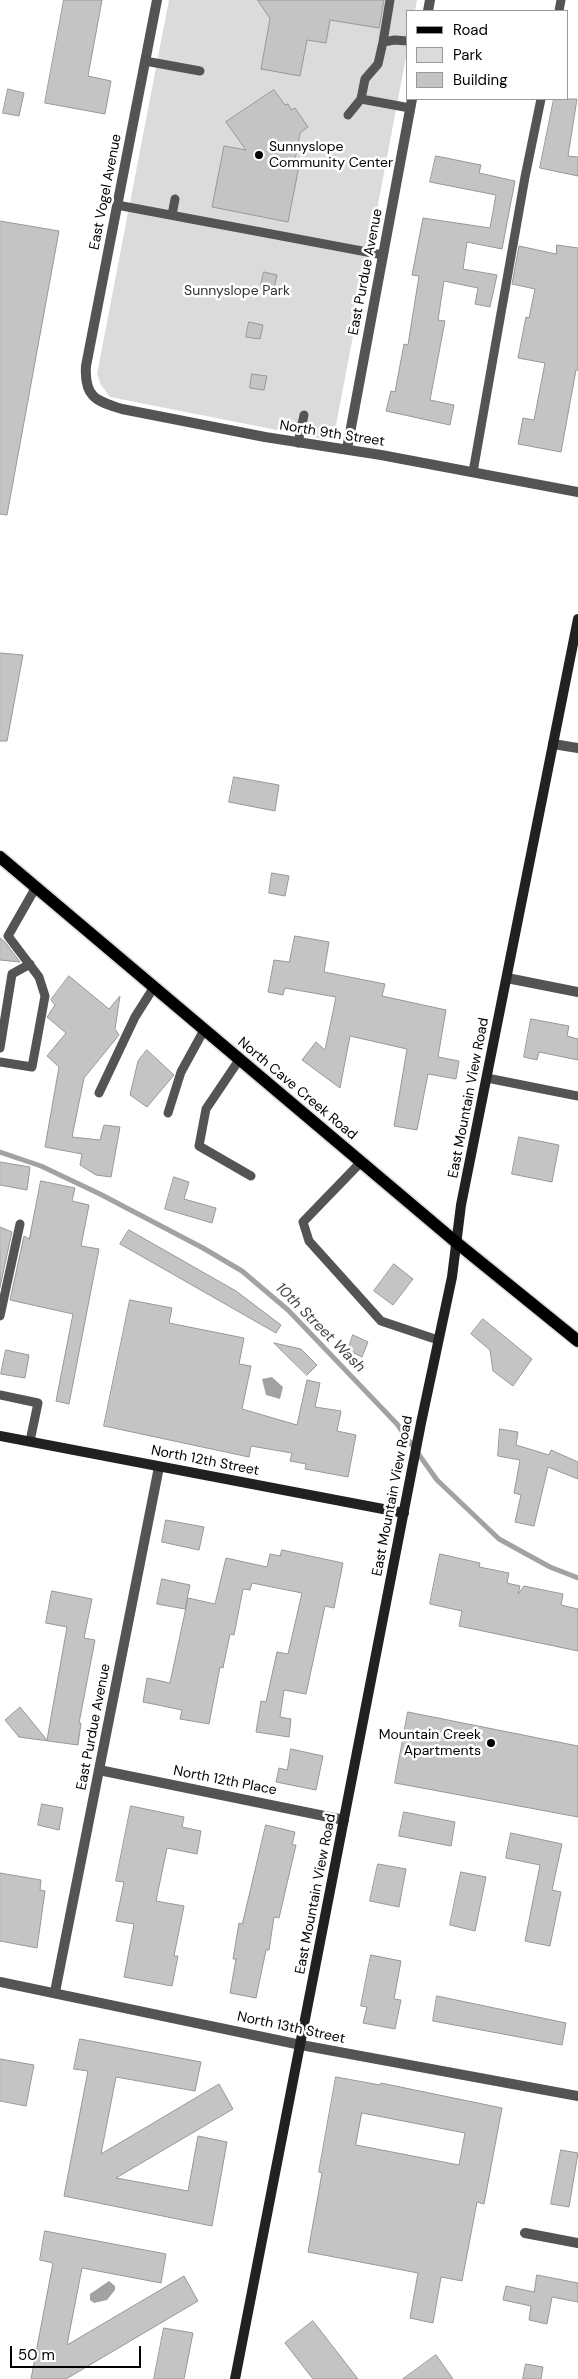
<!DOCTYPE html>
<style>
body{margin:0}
#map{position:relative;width:578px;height:2379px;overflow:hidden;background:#fff;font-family:"DM Sans",sans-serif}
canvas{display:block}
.legend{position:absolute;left:406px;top:10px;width:162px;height:90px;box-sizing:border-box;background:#fff;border:1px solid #999;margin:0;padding:6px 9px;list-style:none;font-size:15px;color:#000}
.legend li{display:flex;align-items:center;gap:10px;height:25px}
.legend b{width:25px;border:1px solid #999}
.scale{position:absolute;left:10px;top:2346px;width:131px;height:22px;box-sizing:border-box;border:2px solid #000;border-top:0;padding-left:6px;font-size:15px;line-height:18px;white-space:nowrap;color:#000;-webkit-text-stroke:4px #fff;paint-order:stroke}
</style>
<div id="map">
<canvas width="578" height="2379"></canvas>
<ul class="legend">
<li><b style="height:6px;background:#000"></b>Road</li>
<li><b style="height:14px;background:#dbdbdb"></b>Park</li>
<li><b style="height:14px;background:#c4c4c4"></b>Building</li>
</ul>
<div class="scale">50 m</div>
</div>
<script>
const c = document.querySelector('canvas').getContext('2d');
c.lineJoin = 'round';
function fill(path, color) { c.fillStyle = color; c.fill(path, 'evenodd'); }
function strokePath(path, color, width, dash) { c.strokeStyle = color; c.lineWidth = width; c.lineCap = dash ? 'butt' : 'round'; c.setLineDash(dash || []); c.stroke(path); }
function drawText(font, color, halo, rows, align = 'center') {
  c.font = font + ' "DM Sans",sans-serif'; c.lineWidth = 5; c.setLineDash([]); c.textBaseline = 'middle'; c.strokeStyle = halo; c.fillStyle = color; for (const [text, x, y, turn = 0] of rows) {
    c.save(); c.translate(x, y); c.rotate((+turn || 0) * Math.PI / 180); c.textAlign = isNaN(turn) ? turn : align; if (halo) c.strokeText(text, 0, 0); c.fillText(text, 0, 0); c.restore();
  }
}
fill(new Path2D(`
 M169,0h248l-2,11h-8v41l-71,373 -5,9 -9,5 -212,-42 -9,-12 -4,-11z`), '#dbdbdb');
fill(new Path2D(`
 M272,1377l11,10 -3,12 -14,-4 -4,-16z
 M109,2281l6,5v4l-8,10 -13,3 -4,-3v-6z`), '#a2a2a2');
strokePath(new Path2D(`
 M0,1152l41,14 59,28 103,54 39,23 46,39 109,114 40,56 62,59 51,28 28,11`), '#a2a2a2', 5);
const building = new Path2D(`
 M64,0h38l-14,76 23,5 -6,33 -60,-11z
 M258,0h126l-5,28 -49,-8 -4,23 -19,-3 -7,36 -39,-7 9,-50z
 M8,89l16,4 -5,23 -16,-3z
 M274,90l11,15 3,-1 3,6 4,-2 13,19 -8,6 -5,27 5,1 -12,61 -76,-15 12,-61 22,4 -20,-28z
 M554,99h23l-9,57 10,1v19l-38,-8z
 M436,156l45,9 -2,8 36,8 -13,68 -35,-7 -4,27 34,6 -7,32 -15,-3 3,-16 -34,-7 -6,39 7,1 -15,79 24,5 -4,20 -64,-14 5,-20 4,1 9,-48 4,1 11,-69 -7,-1 11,-57 67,10 6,-33 -66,-13z
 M0,221l59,10 -52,284 -7,-1z
 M557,245l21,3v122h-2l-15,82 -43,-8 5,-26 11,2 11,-57 -27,-5 8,-41 3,1 6,-29 -23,-5 7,-38 37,8z
 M264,272l13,3 -3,13 -13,-3z
 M249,322l14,3 -3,14 -14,-2z
 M252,374l15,2 -3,14 -14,-2z
 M0,653l23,2 -16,86h-7z
 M234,777l45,8 -4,26 -46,-9z
 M272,873l17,3 -4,20 -16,-3z
 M295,936l34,6 -5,30 61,12 -3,12 64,14 -8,47 21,4 -3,18 -28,-5 -11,56 -23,-4 13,-77 -57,-13 -10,52 -38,-28 14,-18 9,8 11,-53 -51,-9 -2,7 -15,-3 6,-32 15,2z
 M0,938l5,4 15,20 -20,-2z
 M69,976l40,33 11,-13 -5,33 4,6 -35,43 -12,59 28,3 4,-15 16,2 -9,50 -15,-2 -16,-10 2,-11 -37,-7 14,-80 -12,-11 19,-23 -19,-16 8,-12 -4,-5z
 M531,1019l38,7 -2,10 11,3v21l-39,-8 -2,8 -13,-3z
 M147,1050l27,25 -27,32 -17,-12 8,-34z
 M519,1137l40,8 -7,37 -40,-8z
 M0,1162l30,5 -3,23 -27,-5z
 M174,1177l15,5 -5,17 32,9 -4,15 -47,-14z
 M41,1181l34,7 -3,13 17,4 -8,41 18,3 -30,155 -13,-3 17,-87 -63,-14 14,-64 5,3z
 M0,1227l12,5 -12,55z
 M129,1230l107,61 45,34 -5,8 -156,-89z
 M394,1264l19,15 -20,26 -19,-14z
 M130,1300l42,8 -3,15 75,15 -5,26 12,2 -9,43 55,16 10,-45 13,3 -5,24 26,4 -4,20 19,4 -8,42 -43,-8 1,-5 -16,-3 2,-8 -41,-7 -2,11 -145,-31z
 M483,1319l49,40 -19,27 -20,-15 -3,-21 -19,-16z
 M353,1335l15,7 -6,15 -14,-7z
 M274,1343l27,6 16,16 -10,10z
 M6,1350l23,5 -4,23 -24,-4z
 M500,1429l18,3 -2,13 33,10 2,-5 27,12v17l-30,-12 -14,59 -19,-4 6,-27 -7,-2 6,-33 -22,-4z
 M166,1520l38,7 -5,23 -37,-8z
 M282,1550l61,13 -9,45 -9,-2 -19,88 -22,-4 -4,27 11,2 -2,18 -33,-5 5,-31 5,1 11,-50 11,2 14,-61 -50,-10 -2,7 -7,-1 -9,46 -4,-1 -7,34 -3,-1 -11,57 -29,-5 2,-9 -39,-8 4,-24 23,5 18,-85 27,6 11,-46 41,9 3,-13 10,2z
 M440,1554l40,9 -1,4 30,6 -2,10 13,3 -2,8 6,-8 39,8 -2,11 17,4v42l-119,-25 3,-15 -32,-7z
 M162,1579l28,6 -5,24 -28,-5z
 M52,1591l40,8 -8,39 11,2 -16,83h2l-3,22 -59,-8 -14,-17 15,-13 27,33 20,-113 -21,-4z
 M408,1712l170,34v71l-183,-34z
 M291,1749l32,7 -7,34 -40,-8 3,-14 8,2z
 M42,1804l21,4 -4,22 -21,-5z
 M131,1806l53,11 -2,10 19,4 -4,23 -30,-6 -11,53 28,5 -10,50h4l-6,30 -48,-9 10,-53 -18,-3 8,-39 -8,-1z
 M404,1812l51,10 -4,24 -52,-10z
 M266,1825l29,7 -3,13h4l-17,73 -5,-1 -5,33h-3l-10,48 -26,-5 6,-34h-3l6,-36 3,1z
 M511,1833l51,11 -10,46 9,2 -11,54 -25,-5 15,-76 -34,-7z
 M378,1864l28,5 -7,38 -29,-6z
 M461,1872l25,5 -11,54 -25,-6z
 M0,1873l41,7 -1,10 5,1 -8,57 -37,-7z
 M371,1955l30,6 -7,38 7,1 -6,29 -32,-6 4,-16 -6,-1z
 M437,1996l129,27 -4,22 -129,-24z
 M80,2039l121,23 -6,29 -79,-14 -15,77 118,-70 14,25 -117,69 72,13 10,-55 29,6 -15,84 -148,-30 24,-125 -14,-2z
 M0,2059l34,6 -8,41 -26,-5z
 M336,2077l44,8 1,-2 121,25 -18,96 -7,-2 -15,79 -21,-4 -8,46 -23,-5 8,-45 -110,-21 14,-79 -3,-1zM362,2113l103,20 -6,32 -103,-20z
 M561,2150l17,3 -9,54 -18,-3z
 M45,2231l121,23 -5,29 -79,-15 -15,77 117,-69 14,25 -132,78h-35l22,-116 -13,-3z
 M537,2275l41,8v19l-26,-5 -5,27 -18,-4 2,-14 -28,-6 3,-14 28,6z
 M313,2321l45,58h-45l-28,-36z
 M164,2328l29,5 -9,46h-30z
 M436,2355l17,24h-50z
 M526,2364l17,3 -2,12h-18z`);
fill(building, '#c4c4c4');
strokePath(building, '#989898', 1);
const primary = new Path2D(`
 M0,857l457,386 121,98`);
strokePath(primary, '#dbdbdb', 15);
strokePath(new Path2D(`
 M559,11l2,-11
 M383,42l7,-42
 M145,61l55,10
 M361,99l49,9
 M348,115l13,-16 4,-20 13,-15 5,-22 12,-2 12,1
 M117,205l266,50
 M172,215l3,-16
 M298,443l6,-28
 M473,472l52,-295 16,-78
 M0,1048l12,-74 18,-10
 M239,1060l-33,49 -7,37 52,30
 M0,1062l32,5 13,-71 -6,-19 -31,-41 28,-49
 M487,1078l91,18
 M99,1093l36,-76 19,-30
 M168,1113l13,-41 23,-42
 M361,1162l-58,60 6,19 72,80 57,19
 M0,1316l20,-92
 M0,1395l38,8 -8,38`), '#545454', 9);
strokePath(new Path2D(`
 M157,0l-71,366c-2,30 9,35 36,43l143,28 116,18 197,37
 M428,11l2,-11
 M347,449l65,-350
 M553,744l25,4
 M507,978l71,14
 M99,1770l245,50
 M0,1982l301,63 277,51
 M55,1992l104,-525
 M525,2233l53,10`), '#545454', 10);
strokePath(new Path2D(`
 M0,1436l404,77
 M235,2379l186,-956 31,-146 9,-72 117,-586`), '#212121', 10);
strokePath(primary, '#000', 12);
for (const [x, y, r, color] of [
 [259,155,5,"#000"],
 [491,1743,5,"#000"]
]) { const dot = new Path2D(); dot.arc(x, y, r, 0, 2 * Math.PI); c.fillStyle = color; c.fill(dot); strokePath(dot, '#fff', 2); }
drawText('14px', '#000', '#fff', [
 ["Sunnyslope",269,147],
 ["Community Center",269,163],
 ["Mountain Creek",481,1735,"right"],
 ["Apartments",481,1751,"right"]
], 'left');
drawText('14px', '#000', '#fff', [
 ["East Vogel Avenue",106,192,-79],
 ["East Purdue Avenue",366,272,-79],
 ["North 9th Street",332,434,9],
 ["North Cave Creek Road",297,1089,40],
 ["East Mountain View Road",469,1098,-79],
 ["North 12th Street",205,1461,11],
 ["East Mountain View Road",393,1496,-79],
 ["East Purdue Avenue",94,1727,-79],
 ["North 12th Place",225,1781,11],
 ["East Mountain View Road",316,1894,-79],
 ["North 13th Street",291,2028,12]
]);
drawText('14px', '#323232', '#fff', [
 ["Sunnyslope Park",237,291]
]);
drawText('italic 15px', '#434343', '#fff', [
 ["10th Street Wash",320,1328,45]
]);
</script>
